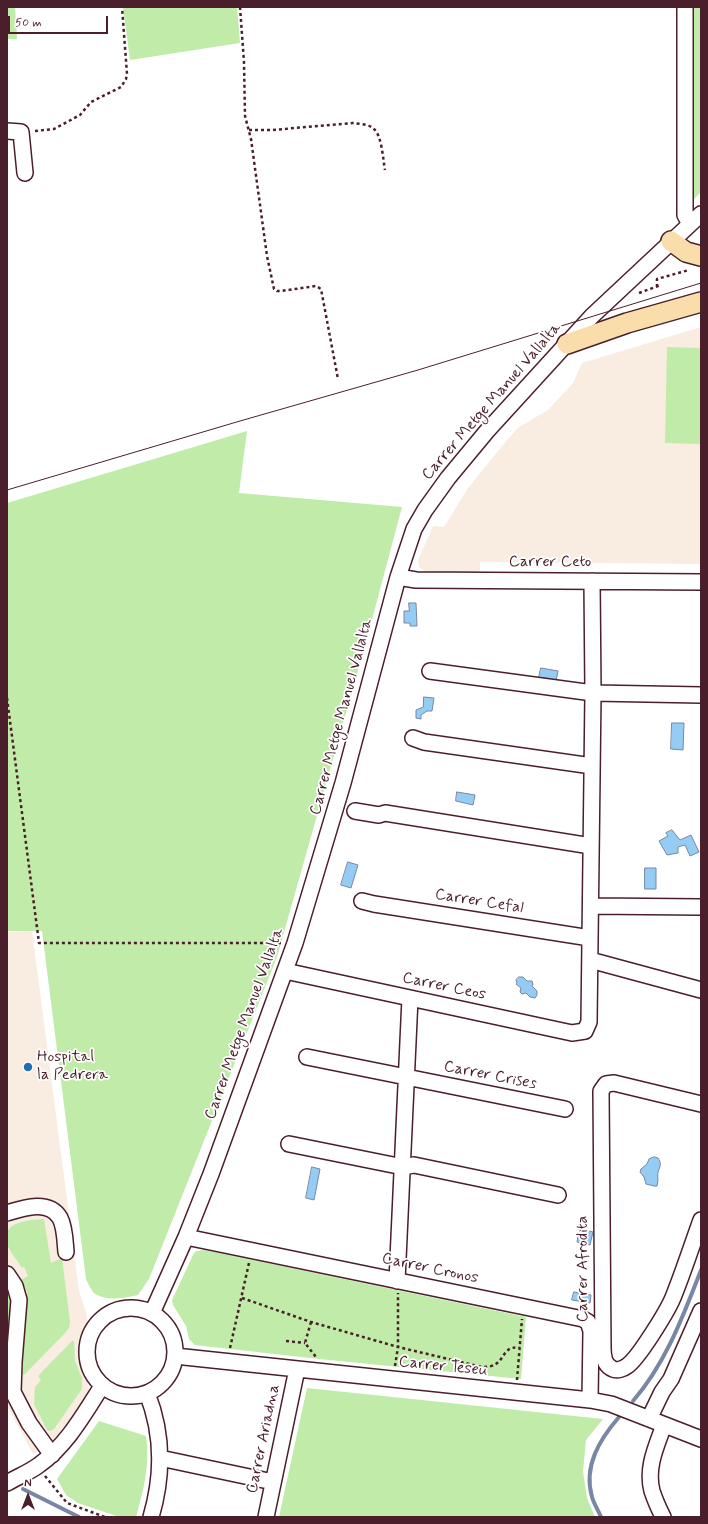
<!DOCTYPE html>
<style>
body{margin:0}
#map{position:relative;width:708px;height:1524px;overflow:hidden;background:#fff;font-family:Mynerve,sans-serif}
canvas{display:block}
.frame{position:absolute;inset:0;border:8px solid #4a1f2b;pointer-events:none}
.north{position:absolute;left:8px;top:1476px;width:40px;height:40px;-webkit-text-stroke:3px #fff;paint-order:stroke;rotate:0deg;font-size:11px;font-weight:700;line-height:16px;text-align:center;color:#4a1f2b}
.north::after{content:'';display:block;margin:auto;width:14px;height:18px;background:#4a1f2b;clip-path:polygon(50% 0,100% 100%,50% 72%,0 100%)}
.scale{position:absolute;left:8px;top:16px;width:100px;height:18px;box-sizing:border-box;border:2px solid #4a1f2b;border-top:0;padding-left:5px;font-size:12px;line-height:14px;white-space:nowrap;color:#4a1f2b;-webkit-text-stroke:3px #fff;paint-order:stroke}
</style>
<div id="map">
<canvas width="708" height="1524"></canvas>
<div class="frame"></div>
<div class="north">N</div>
<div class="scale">50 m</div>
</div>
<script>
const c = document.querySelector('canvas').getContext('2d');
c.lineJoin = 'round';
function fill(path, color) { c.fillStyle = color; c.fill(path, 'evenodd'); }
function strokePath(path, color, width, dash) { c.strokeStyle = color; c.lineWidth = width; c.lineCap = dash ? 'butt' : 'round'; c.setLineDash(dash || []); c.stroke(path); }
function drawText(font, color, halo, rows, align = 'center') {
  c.font = font + ' Mynerve,sans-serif'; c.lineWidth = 3.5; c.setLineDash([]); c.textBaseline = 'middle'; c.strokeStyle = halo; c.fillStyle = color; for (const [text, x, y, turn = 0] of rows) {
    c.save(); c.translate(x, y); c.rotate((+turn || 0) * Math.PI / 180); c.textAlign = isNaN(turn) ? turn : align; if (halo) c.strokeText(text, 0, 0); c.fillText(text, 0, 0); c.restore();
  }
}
fill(new Path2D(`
 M701,327v237l-221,-2v10h-53l-8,-5 -1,-7 15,-34 11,1 24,-39 39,-48 12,-13 29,-17 25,-27 9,-20z
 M32,931l47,360 8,24v10l-5,11 -2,12 3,20 5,12 1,10 -9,15 -24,35 -23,14 -26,-48v-474z`), '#f9ede1');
fill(new Path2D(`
 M7,7h8l2,32h-10z
 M123,7h114l3,36 -110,17z
 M690,7h11v185l-11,11z
 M667,347l34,1v96l-36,-1z
 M247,431l-8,62 163,14 -36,135 -89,315 -128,322 -11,16c-13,3 -32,7 -44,-2 -3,-3 -6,-10 -8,-14l-44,-348h-35v-428z
 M44,1219l7,44 11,-5 8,64 -1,6 -4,5 -41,42 -4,-1 7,-74v-8l-6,-12 7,-4 -4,-9 -2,1c-5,-8 -12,-16 -15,-24 -7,-23 23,-24 37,-25z
 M204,1250l322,67 -5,62 -202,-20 -124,-14 -6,-6 -3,-13 -13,-21 -1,-5 21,-45 3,-4z
 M7,1292l5,13 -5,50z
 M72,1341h2l1,20 7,17v11l-28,40 -4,2 -3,-1 -13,-26 1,-17 6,-7 -3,-4z
 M307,1388l296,31 -17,21 -3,31 4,27 8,19h-316z
 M99,1421l47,15c4,30 -2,52 -10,81h-17l-41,-14 -12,-8 -9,-16z`), '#c0eba8');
const water = new Path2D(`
 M409,603h7l1,23h-7v-3h-6v-12h5z
 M541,668l17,3 -2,10 -17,-3z
 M424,697l10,1 -2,13h-5l-6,4v4l-5,-1v-8l7,-3z
 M672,723h12l-1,27 -12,-1z
 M457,792l18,3 -2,10 -17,-4z
 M672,830l8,10 11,-5 8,17 -9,4 -5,-11 -7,2v6l-11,2 -8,-14 9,-5 -2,-3z
 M348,862l10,3 -7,23 -10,-3z
 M645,868h11v21h-11z
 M519,977h4l4,4h5l1,3 -1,2 5,5v4l-2,3 -5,-1 -4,-4 -4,1 -2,-2 1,-4 -5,-4 1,-1 -1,-3z
 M655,1157l3,1c4,6 2,8 0,14 -1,4 1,8 -1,14h-3l-8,-2 -2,-7 -4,-5 1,-3 6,-5 2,-5z
 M312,1167l8,2 -6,31 -8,-2z
 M589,1231l4,1 -3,13 -13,-3 1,-6 9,2z
 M574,1292l17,3 -1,8 -18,-3z`);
fill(water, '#95ccf4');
strokePath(water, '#7787a4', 1);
strokePath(new Path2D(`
 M633,1401c33,-38 50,-85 68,-131
 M23,1489l56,28
 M601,1517c-3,-7 -7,-13 -9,-20 -9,-31 8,-58 27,-80`), '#7787a4', 4);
const minor = new Path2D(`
 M685,7v208l5,9
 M7,131l14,1 4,41
 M398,577l18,3 285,2
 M430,671l163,22 108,2
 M413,738l11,4 168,24
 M355,811l24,4 6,-2 206,33
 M362,901l12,3 216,34
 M591,906l110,1
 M590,960l111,30
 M285,971l287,62 13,-2 4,-9 4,-329 -1,-112
 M307,1057l258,52
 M701,1104l-87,-21 -8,1 -5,7 2,257c0,8 2,18 10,21 4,2 10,0 14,-3 11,-7 42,-57 47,-71 10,-25 18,-50 27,-75
 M289,1144l114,23 11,-2 144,30
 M7,1213c16,-5 42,-14 53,5 5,9 5,24 6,34
 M186,1237l397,82 5,3 3,9 -1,69
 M7,1274l8,12 4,14 -5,62 -1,30 16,31 23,32
 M397,1281l13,-283
 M87 1352a44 44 0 1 1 88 0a44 44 0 1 1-88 0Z
 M152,1313l34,-76 25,-63 84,-231 48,-160 55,-206 16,-48 11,-19 23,-32 39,-47 105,-115 109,-102
 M175,1356l415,44 21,4 90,35
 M147,1393c16,40 16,83 4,124
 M649,1419l13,-27 9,-13 30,-68
 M160,1458l113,24
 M7,1483c10,-6 23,-11 32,-18 28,-20 45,-51 63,-79
 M266,1517l31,-148
 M663,1517c-4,-8 -8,-17 -11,-26 -6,-23 4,-44 12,-66`);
const major = new Path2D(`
 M671,241l15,11 15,4
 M567,344l60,-21 74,-21`);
strokePath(minor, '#4a1f2b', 18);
strokePath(major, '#4a1f2b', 22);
strokePath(new Path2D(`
 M240,7l4,55 1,54 6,23 16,117 7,33 3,2h4l35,-5 5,3 17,90
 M249,130h23l81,-7c7,1 16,1 21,6 8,7 9,31 11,41
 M35,131l19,-2 26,-14 11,-13 30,-15 5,-8 1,-5 -5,-67
 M657,287v-8l32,-9
 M639,293l22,-8
 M7,698l32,245h243
 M242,1298l69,24 87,25 84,20c26,1 17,-23 38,-19
 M311,1322l-6,21 11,14
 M286,1341l19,2
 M230,1348l19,-85
 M395,1366l3,-19v-54
 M517,1380l5,-61
 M45,1476l22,27 38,14`), '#4a1f2b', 2.5, [3, 3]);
strokePath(minor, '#fff', 15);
strokePath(major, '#f9deab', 19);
strokePath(new Path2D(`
 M7,490l233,-69 178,-51 283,-87`), '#4a1f2b', 1);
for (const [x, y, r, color] of [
 [28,1067,5,"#1f6fb2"]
]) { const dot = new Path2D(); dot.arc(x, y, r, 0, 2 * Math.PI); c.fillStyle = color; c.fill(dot); strokePath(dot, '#fff', 1.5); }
drawText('16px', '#4a1f2b', '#fff', [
 ["Carrer Metge Manuel Vallalta",492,402,-49],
 ["Carrer Ceto",550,563],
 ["Carrer Metge Manuel Vallalta",342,717,-75],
 ["Carrer Cefal",479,902,9],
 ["Carrer Ceos",444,987,12],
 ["Carrer Metge Manuel Vallalta",245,1024,-70],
 ["Carrer Crises",490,1076,11],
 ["Carrer Cronos",430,1269,12],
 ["Carrer Afrodita",584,1269,-90],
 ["Carrer Teseu",443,1367,6],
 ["Carrer Ariadna",264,1439,-78]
]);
drawText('16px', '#4a1f2b', '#fff', [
 ["Hospital",37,1058],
 ["la Pedrera",37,1076]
], 'left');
</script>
